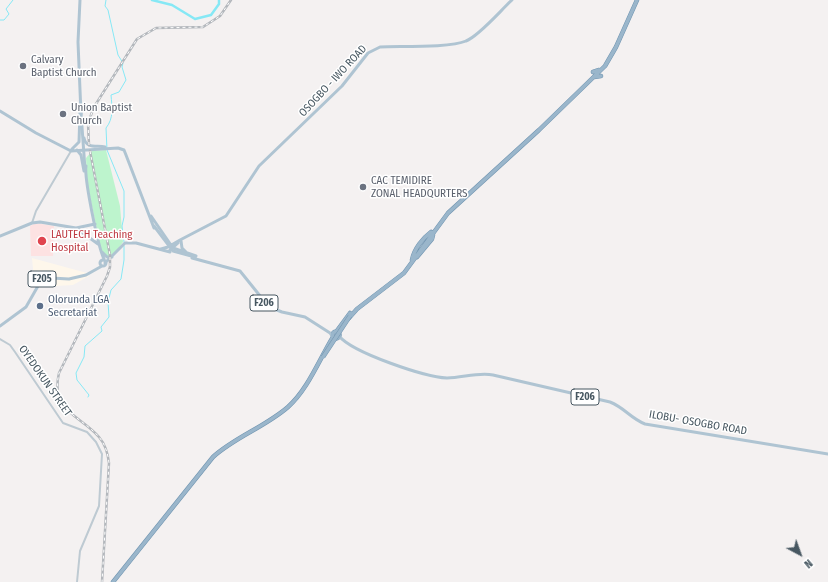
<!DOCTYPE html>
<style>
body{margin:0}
#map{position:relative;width:828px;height:582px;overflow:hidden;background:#f4f1f1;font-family:"Fira Sans Condensed",sans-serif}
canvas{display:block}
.north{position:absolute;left:780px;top:534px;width:40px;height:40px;-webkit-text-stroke:3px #fff;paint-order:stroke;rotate:139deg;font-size:11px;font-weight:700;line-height:16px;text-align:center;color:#475761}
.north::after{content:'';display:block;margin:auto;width:14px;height:18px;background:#475761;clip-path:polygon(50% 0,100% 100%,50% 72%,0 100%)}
</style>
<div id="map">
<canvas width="828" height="582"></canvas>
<div class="north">N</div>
</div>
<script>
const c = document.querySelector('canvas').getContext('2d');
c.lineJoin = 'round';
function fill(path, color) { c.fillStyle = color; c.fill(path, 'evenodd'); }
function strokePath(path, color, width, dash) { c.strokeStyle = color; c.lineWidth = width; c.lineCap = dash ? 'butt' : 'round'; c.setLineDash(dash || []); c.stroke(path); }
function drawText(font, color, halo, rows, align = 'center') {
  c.font = font + ' "Fira Sans Condensed",sans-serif'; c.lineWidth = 3; c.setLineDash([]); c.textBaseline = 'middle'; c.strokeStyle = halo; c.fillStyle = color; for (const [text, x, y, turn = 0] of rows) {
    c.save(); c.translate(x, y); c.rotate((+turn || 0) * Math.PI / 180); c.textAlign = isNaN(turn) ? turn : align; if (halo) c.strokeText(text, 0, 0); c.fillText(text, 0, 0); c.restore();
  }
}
fill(new Path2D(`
 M32,258l55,15 2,3 -16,9 -17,1 -22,-6z`), '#fef7eb');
fill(new Path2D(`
 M36,223l18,3 -1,30h-22l-1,-30z`), '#fde2e2');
fill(new Path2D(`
 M106,150l14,56 3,36 -11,16h-3l-8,-8 -14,-68 -1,-24 6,-7z`), '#bdf4cd');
strokePath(new Path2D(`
 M106,0l-1,6 3,4 10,45 5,8 -1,4 4,13 -7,12 -8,3c1,12 3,23 -5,33l1,22 17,41v26l-2,9 2,16
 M0,20h4l5,-6 -3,-5 7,-9
 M88,397l1,-2 -12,-15 -1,-7 8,-16 1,-11 17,-15 -1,-4 8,-10 -1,-15 3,-12 10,-11 3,-19v-14`), '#86e8f5', 1);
strokePath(new Path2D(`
 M152,0l20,5 23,14 16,-4 8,-11v-4`), '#86e8f5', 2.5);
const trunk = new Path2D(`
 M593,72l6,-2
 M594,77l7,-1
 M417,257l15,-18 1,-4
 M412,260c2,-11 11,-22 19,-28
 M349,318l8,-9 47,-36 44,-60 91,-83 66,-64 11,-19 21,-47
 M332.5 335a3.5 3.5 0 1 1 7 0a3.5 3.5 0 1 1-7 0Z
 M336,332l14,-19
 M113,582l100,-125c22,-20 52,-30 75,-50 20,-18 31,-47 45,-70`);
strokePath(trunk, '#7094b0', 4.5);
strokePath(new Path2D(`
 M32,223l4,-12 35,-60
 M0,339l10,6 5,7 48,71 24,9 9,10 6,12 -3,52 -19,45 -3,31`), '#becad2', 2);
strokePath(new Path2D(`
 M80,0l-2,42 3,72
 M0,111l36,22 35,18 47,-3 6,2 2,5 28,73
 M84,138c2,11 13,7 21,9
 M72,149l7,-7 1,-30
 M77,150l4,5 3,16
 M86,166c-2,12 12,81 18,93
 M151,216l22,32 23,8
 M76,228l19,-4
 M0,236l32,-13 8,-1 36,6 22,16
 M181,241l1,7 4,4
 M161,249l7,-2 12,-7 46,-24 33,-50 83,-80 26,-33 12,-6c20,-1 70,1 86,-6 13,-5 35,-31 46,-41
 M169,251l9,-8
 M102,252l5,5h5
 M192,258l48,13 29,36 13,5 23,5 25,16 2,3
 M100 263a3 3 0 1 1 6 0a3 3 0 1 1-6 0Z
 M105,263l20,-20h11l34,9
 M0,326l26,-19 12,-21 5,-6 8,-2 18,1 17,-4 16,-9
 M339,336c14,17 86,41 108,42 15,0 31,-6 46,-3l117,27c15,6 20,16 35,22l183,30`), '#afc4d2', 3);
strokePath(trunk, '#9ab6cb', 3.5);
const rail = new Path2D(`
 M89,145l-1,-22 6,-16 43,-68 19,-11 47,-1 17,-11 11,-16
 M90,151l20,104v12l-3,9 -48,97c-9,38 21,42 40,64 6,7 9,17 10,26l-7,119`);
strokePath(rail, '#b3b7bc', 2.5);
strokePath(rail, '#fff', 1, [3]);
const trunkBridge = new Path2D(`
 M323,357l27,-41`);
strokePath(trunkBridge, '#7094b0', 4.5, []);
strokePath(new Path2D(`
 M81,113l4,56
 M154,226l19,25 22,6`), '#afc4d2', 3);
strokePath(trunkBridge, '#9ab6cb', 3.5);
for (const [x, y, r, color] of [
 [23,66,4,"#6b7280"],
 [63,114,4,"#6b7280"],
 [363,187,4,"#6b7280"],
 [42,241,5,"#e0444e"],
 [40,306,4,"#5c6f8a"]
]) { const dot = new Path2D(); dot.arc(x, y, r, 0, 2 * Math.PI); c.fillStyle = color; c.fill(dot); strokePath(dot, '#fff', 1.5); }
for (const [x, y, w] of [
 [42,279,28],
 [264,303,28],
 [585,397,28]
]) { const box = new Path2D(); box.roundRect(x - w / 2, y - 8, w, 16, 3); c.fillStyle = '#fff'; c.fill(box); strokePath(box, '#475761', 1); }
drawText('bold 10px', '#475761', null, [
 ["F205",42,279],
 ["F206",264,303],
 ["F206",585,397]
]);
drawText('11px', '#5b616d', '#fff', [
 ["Calvary",31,60],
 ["Baptist Church",31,73],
 ["Union Baptist",71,108],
 ["Church",71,121],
 ["CAC TEMIDIRE",371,181],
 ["ZONAL HEADQURTERS",371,194]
], 'left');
drawText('11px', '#475761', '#fff', [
 ["OSOGBO - IWO ROAD",333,81,-47],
 ["OYEDOKUN STREET",45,381,55],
 ["ILOBU- OSOGBO ROAD",698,423,10]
]);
drawText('11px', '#be3a42', '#fff', [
 ["LAUTECH Teaching",51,235],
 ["Hospital",51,248]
], 'left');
drawText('11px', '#4e5e75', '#fff', [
 ["Olorunda LGA",48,300],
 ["Secretariat",48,313]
], 'left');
</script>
